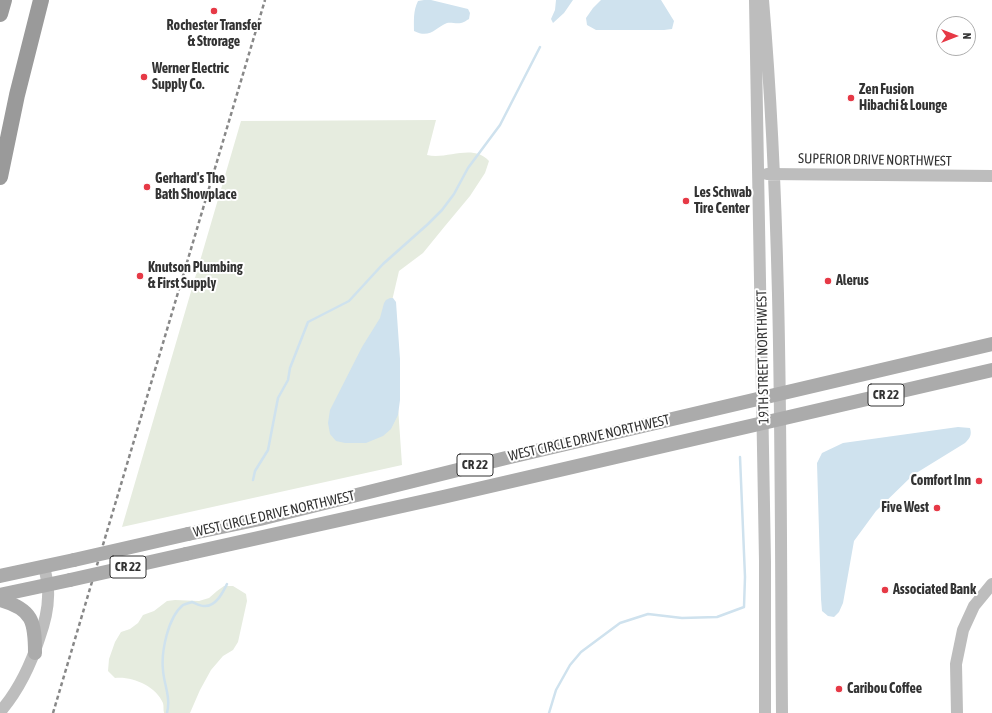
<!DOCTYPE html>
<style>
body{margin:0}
#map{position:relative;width:992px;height:713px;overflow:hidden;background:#fff;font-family:"Asap Condensed",sans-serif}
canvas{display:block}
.north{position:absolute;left:936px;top:16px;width:40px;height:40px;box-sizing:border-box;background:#fff;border:1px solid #adadad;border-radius:50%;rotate:90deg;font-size:11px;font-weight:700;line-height:16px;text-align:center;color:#333}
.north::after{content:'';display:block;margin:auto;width:14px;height:18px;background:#e63946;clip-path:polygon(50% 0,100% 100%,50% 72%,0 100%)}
</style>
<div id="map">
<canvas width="992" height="713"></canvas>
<div class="north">N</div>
</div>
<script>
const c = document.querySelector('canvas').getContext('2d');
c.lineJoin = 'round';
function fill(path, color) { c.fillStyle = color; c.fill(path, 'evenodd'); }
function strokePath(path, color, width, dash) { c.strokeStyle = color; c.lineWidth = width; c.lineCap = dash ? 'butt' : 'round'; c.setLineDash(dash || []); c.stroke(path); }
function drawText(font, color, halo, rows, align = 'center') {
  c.font = font + ' "Asap Condensed",sans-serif'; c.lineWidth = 4; c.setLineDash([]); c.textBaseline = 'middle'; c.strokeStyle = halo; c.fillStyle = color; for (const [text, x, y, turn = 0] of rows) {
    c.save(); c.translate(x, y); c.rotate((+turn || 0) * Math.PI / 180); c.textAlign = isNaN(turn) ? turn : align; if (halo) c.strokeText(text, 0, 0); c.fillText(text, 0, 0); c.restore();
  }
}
fill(new Path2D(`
 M436,120l-9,35c20,5 46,-12 62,6l-4,12 -15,23 -25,30 -22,27 -24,18 -8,34 11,160 -280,62 119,-406z
 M224,586h9l13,8 1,7 -9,41 -5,8 -10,6 -12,14 -11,20 -10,23h-26c-1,-3 0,-7 -1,-10 -7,-17 -31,-27 -48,-25l-7,-7 1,-12 6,-17 6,-10 9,-3 8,-6 5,-8 11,-4 13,-10 8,-1 24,1 10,-3 8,-7z`), '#e6ecdf');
fill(new Path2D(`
 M424,0h7l37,9 2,4 -1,6c-2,1 -6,4 -8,4 -5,1 -10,-1 -14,0 -12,5 -17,16 -33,8 0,-10 -1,-20 4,-30z
 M556,0h17l-9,13 -11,10 -2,-4 4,-9z
 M601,0h60l13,21 -2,8 -8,1h-68l-9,-5 -1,-7 7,-10z
 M390,298h3l3,4 4,57v41l-2,15 -7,14 -8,7 -17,7h-21l-9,-2 -6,-7 -2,-11 2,-13 32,-63 18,-29 4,-15 2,-3z
 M958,427l12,1c2,7 0,10 -5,15l-52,32 -37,36 -22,30 -11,62 -4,9 -5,5 -6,-1 -6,-5 -1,-12 -4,-136 5,-10 21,-10z`), '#cfe2ee');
strokePath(new Path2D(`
 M253,480l2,-9 13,-21 10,-52 10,-18 2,-12 18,-46 41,-21 34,-37 45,-40 14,-14 12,-16 14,-26 32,-43 40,-78
 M167,713c4,-16 -3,-28 -4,-43 -2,-18 5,-53 20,-65 2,-1 6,-2 9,-3 3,1 8,4 12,4 12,1 19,-14 23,-22
 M549,713l7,-23 14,-25 11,-13 39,-29 28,-9 34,4 35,-1 27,-10 1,-30 -5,-120`), '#cfe2ee', 2.5);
strokePath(new Path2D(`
 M755,0l10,561v152
 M763,0c20,237 17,475 19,713
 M767,174l225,2
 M0,712c19,-22 30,-45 39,-73 5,-14 9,-28 9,-42 1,-11 -2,-21 -4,-31
 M957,713l-1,-49 7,-34 11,-24 18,-22`), '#bdbdbd', 12);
strokePath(new Path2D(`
 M188,534l72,-15 246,-61 486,-114
 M186,554l257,-57 549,-127
 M0,576l74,-16
 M0,595l70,-15
 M0,600c33,9 35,22 35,53`), '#ababab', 14);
strokePath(new Path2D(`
 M0,14l4,-14
 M0,177l17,-82 24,-95`), '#9a9a9a', 16);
strokePath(new Path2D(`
 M53,713l212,-713`), '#888', 2.5, [4, 3]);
strokePath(new Path2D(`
 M74,560l114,-26
 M70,580l116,-26`), '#ababab', 14);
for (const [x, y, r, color] of [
 [214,11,4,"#e63946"],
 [144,77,4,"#e63946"],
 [851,98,4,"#e63946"],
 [147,187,4,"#e63946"],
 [686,201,4,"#e63946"],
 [140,276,4,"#e63946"],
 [828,281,4,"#e63946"],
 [979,481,4,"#e63946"],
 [937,508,4,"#e63946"],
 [885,590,4,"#e63946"],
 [839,689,4,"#e63946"]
]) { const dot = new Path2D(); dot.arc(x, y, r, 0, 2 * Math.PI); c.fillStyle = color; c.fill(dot); strokePath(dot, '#fff', 1.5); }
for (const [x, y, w] of [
 [886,395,36],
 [475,465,36],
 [128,567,36]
]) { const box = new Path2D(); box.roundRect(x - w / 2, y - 11, w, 22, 3); c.fillStyle = '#fff'; c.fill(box); strokePath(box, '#333', 1); }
drawText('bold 13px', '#333', null, [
 ["CR 22",886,395],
 ["CR 22",475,465],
 ["CR 22",128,567]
]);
drawText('bold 14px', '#333', '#fff', [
 ["Rochester Transfer",214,26,"center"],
 ["& Strorage",214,42,"center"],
 ["Werner Electric",152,69],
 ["Supply Co.",152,85],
 ["Zen Fusion",859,90],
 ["Hibachi & Lounge",859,106],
 ["Gerhard's The",155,179],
 ["Bath Showplace",155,195],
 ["Les Schwab",694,193],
 ["Tire Center",694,209],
 ["Knutson Plumbing",148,268],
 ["& First Supply",148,284],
 ["Alerus",836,281],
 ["Comfort Inn",971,481,"right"],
 ["Five West",929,508,"right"],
 ["Associated Bank",893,590],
 ["Caribou Coffee",847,689]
], 'left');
drawText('14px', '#333', '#fff', [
 ["SUPERIOR DRIVE NORTHWEST",875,160,1],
 ["19TH STREET NORTHWEST",763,357,-91],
 ["WEST CIRCLE DRIVE NORTHWEST",589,438,-13],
 ["WEST CIRCLE DRIVE NORTHWEST",274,514,-13]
]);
</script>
